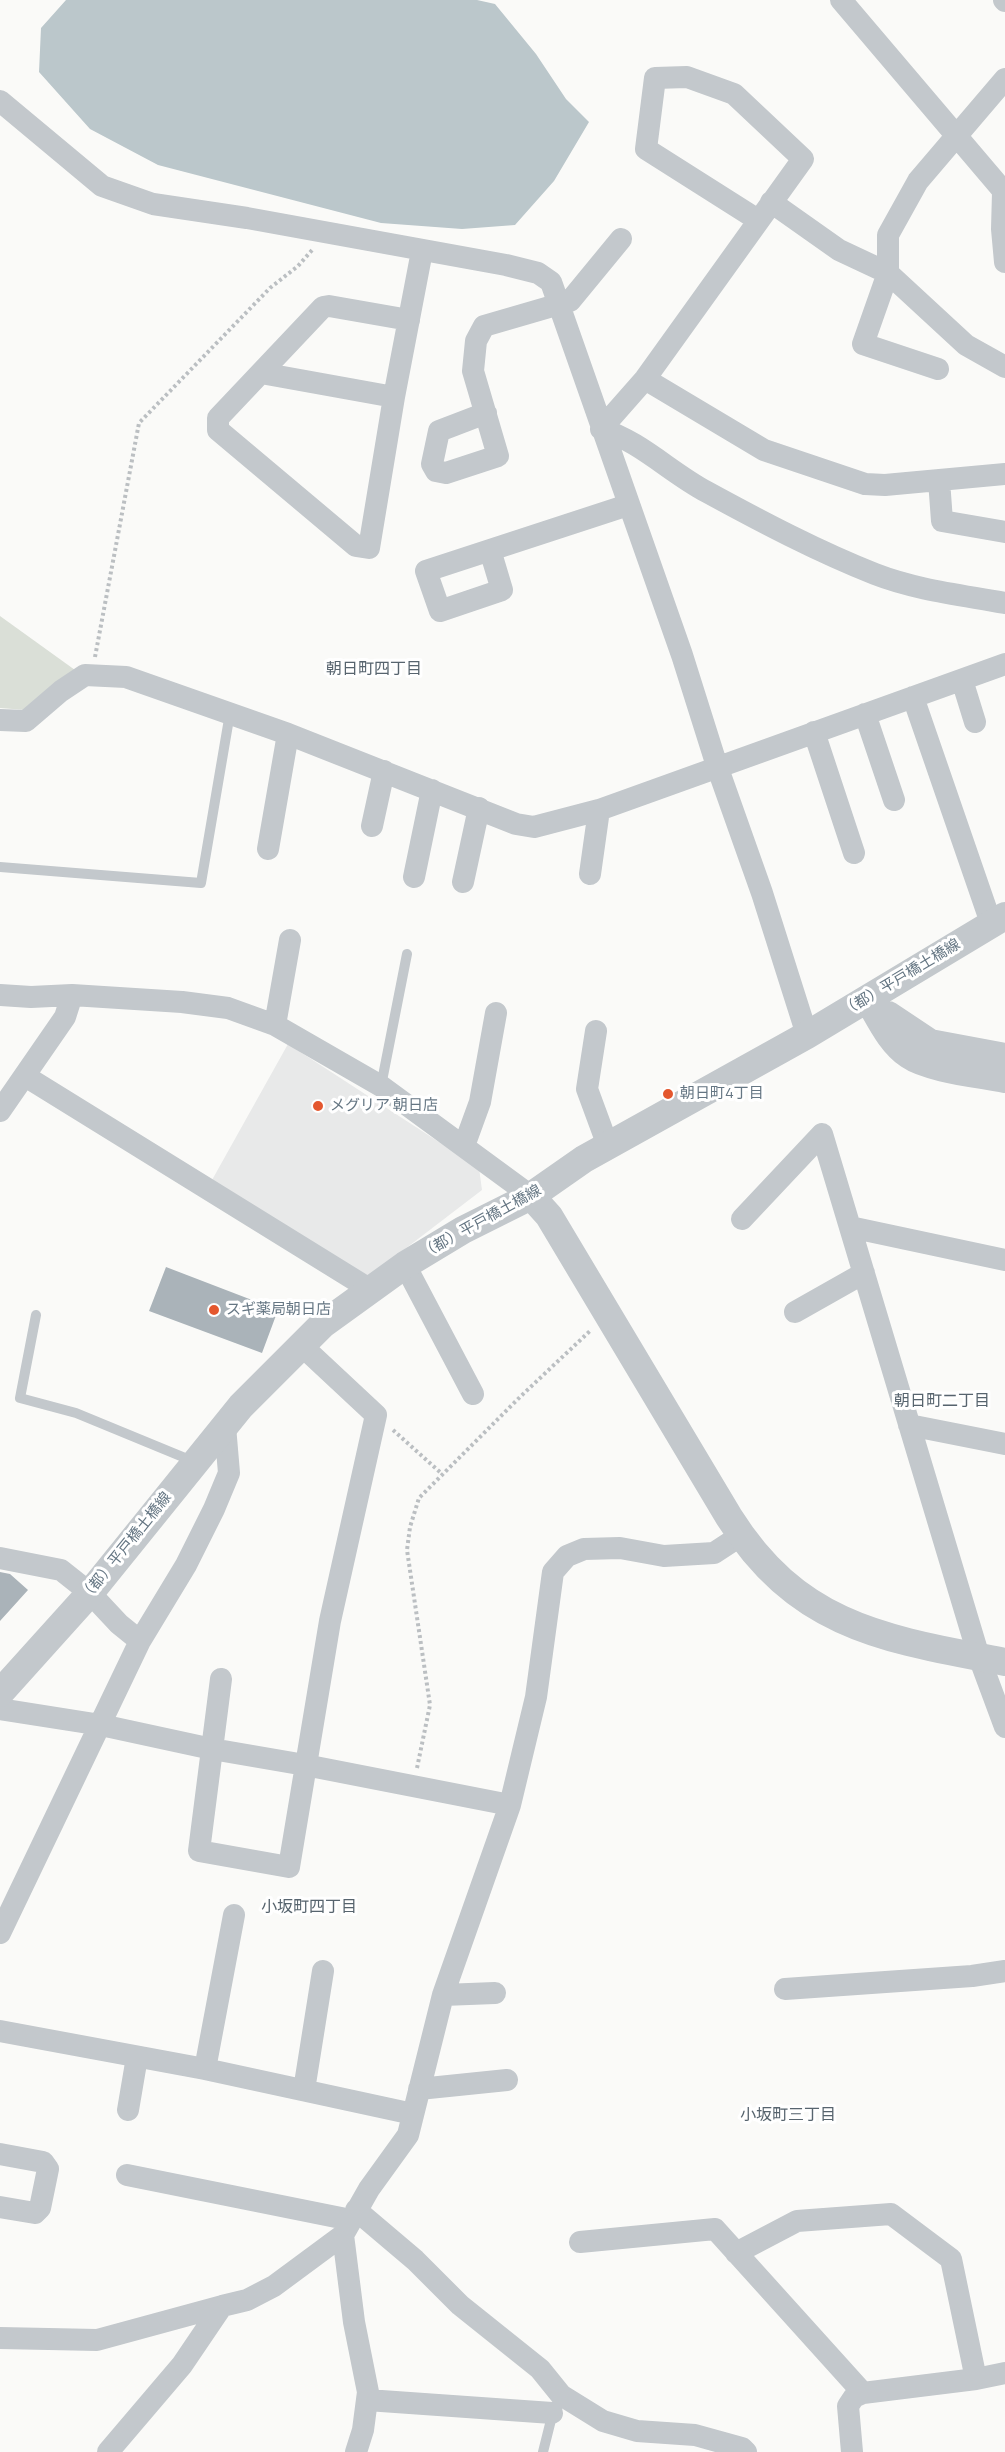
<!DOCTYPE html>
<meta charset="utf-8">
<style>
body{margin:0}
canvas{display:block;background:#fafaf8}
</style>
<canvas width="1005" height="2452"></canvas>
<script>
const c = document.querySelector('canvas').getContext('2d');
c.lineJoin = 'round';
function fill(path, color) { c.fillStyle = color; c.fill(path, 'evenodd'); }
function strokePath(path, color, width, dash) { c.strokeStyle = color; c.lineWidth = width; c.lineCap = dash ? 'butt' : 'round'; c.setLineDash(dash || []); c.stroke(path); }
function drawText(font, color, halo, rows, align = 'center') {
  c.font = font + ' Manrope,"Noto Sans JP",sans-serif'; c.lineWidth = 6; c.setLineDash([]); c.textBaseline = 'middle'; c.strokeStyle = halo; c.fillStyle = color; for (const [text, x, y, turn = 0] of rows) {
    c.save(); c.translate(x, y); c.rotate((+turn || 0) * Math.PI / 180); c.textAlign = isNaN(turn) ? turn : align; if (halo) c.strokeText(text, 0, 0); c.fillText(text, 0, 0); c.restore();
  }
}
fill(new Path2D(`
 M288,1044l191,124 3,22 -115,88 -155,-98z`), '#e8e9e9');
fill(new Path2D(`
 M0,616l75,54 -49,40 -26,-2z`), '#dadfd7');
fill(new Path2D(`
 M66,0h411l18,4 41,50 30,45 23,23 -35,59 -39,44 -53,4 -81,-6 -223,-58 -68,-36 -51,-57 2,-44z`), '#bbc7cb');
fill(new Path2D(`
 M166,1267l112,43 -16,43 -113,-42z
 M0,1572l10,2 18,16 -28,31z`), '#aab3b9');
strokePath(new Path2D(`
 M95,657l44,-234 131,-135 28,-22 15,-17
 M393,1430l49,44
 M417,1768l13,-63 -23,-155 3,-23 9,-29 102,-102 70,-66`), '#bbbfc2', 4, [3, 3]);
strokePath(new Path2D(`
 M0,867l201,16 29,-170
 M381,1086l26,-132
 M36,1315l-16,83 56,15 119,49
 M543,2452l10,-40`), '#c3c8cc', 10);
strokePath(new Path2D(`
 M841,0l164,193
 M1004,0l1,1
 M1005,79l-87,102 -30,54v38l78,72 39,22
 M0,101l102,85 51,18 94,14 259,47 32,8 13,9 131,373 35,111 45,127 45,142
 M1003,192l-1,37 3,33
 M771,202l68,48 49,23 -25,71 75,25
 M409,320l-80,-14 -6,1 -105,111v12l138,116 13,2 25,-151 28,-146
 M261,373l133,24
 M645,379l119,71 101,34 20,1 120,-11
 M486,413l-47,18 -7,33 4,7 10,2 52,-17 -25,-85 3,-30 8,-15 86,-25 51,-62
 M601,429l44,-50 158,-220 -69,-65 -47,-17 -32,1 -9,71 112,71
 M601,429c39,12 70,44 106,63 55,30 110,59 168,82 41,16 87,21 130,29
 M939,480l3,41 63,11
 M490,550l12,40 -62,21 -14,-40 202,-66
 M962,680l13,42
 M913,697l78,226
 M865,714l29,86
 M0,720l26,1 35,-30 24,-16 41,2 162,57 228,90 18,3 65,-17 406,-146
 M814,732l40,121
 M372,826l12,-55
 M268,849l20,-115
 M590,874l9,-64
 M414,877l18,-87
 M463,882l16,-74
 M0,995l31,2 41,-2 110,7 46,6 47,17 106,61 150,110
 M275,1025l15,-85
 M596,1031l-9,58 21,57
 M25,1076l346,214
 M0,1111l65,-94 7,-22
 M464,1146l16,-44 16,-89
 M742,1219l80,-85 157,523 26,70
 M850,1227l155,33
 M405,1265l68,129
 M795,1312l69,-39
 M909,1425l96,19
 M0,1558l61,12 29,23 29,31 21,17
 M221,1679l-22,172 90,16 41,-246 46,-206 -75,-70
 M0,1709l101,16 111,24 93,16 205,40
 M0,1933l140,-292 46,-76 28,-56 15,-36 -4,-47
 M785,1989l187,-13 33,-5
 M443,1995l52,-2
 M0,2031l205,38 208,45
 M205,2069l29,-154
 M419,2089l88,-9
 M304,2090l19,-119
 M128,2110l9,-53
 M0,2154l43,8 5,7 -8,39 -5,5 -35,-6
 M127,2175l224,45
 M356,2210l59,50 45,45 80,64 21,26 42,26 34,10 58,4 47,13 4,4
 M343,2235l11,87 14,70 -5,38 -7,22
 M580,2242l135,-13 148,164
 M736,2253l61,-32 94,-7 60,45 25,120
 M0,2338l97,2 125,-34
 M367,2400l185,13
 M108,2452l74,-87 40,-59 25,-6 27,-14 69,-51 26,-46 39,-54 35,-140 67,-190 26,-108 17,-125 14,-16 17,-7 36,-1 44,8 50,-3 26,-17
 M852,2452l-4,-46 6,-9 9,-4 113,-14 29,-6`), '#c3c8cc', 22);
strokePath(new Path2D(`
 M868,999c12,20 22,43 41,56 20,14 72,19 96,24
 M888,1015l42,28 75,14
 M531,1196l18,20 180,301c70,111 157,122 276,145
 M0,1693l90,-100 151,-187 81,-81 83,-60 58,-35 68,-34 53,-37 223,-124 198,-119`), '#c3c8cc', 28);
for (const [x, y, r, color] of [
 [668,1094,6,"#e4572e"],
 [318,1106,6,"#e4572e"],
 [214,1310,6,"#e4572e"]
]) { const dot = new Path2D(); dot.arc(x, y, r, 0, 2 * Math.PI); c.fillStyle = color; c.fill(dot); strokePath(dot, '#fff', 2); }
drawText('15px', '#657683', '#fff', [
 ["（都）平戸橋土橋線",901,978,-31],
 ["（都）平戸橋土橋線",481,1222,-29],
 ["（都）平戸橋土橋線",126,1547,-51]
]);
drawText('15px', '#657683', '#fff', [
 ["朝日町4丁目",680,1094],
 ["メグリア 朝日店",330,1106],
 ["スギ薬局朝日店",226,1310]
], 'left');
drawText('16px', '#57646e', '#fff', [
 ["朝日町四丁目",374,670],
 ["朝日町二丁目",942,1402],
 ["小坂町四丁目",309,1908],
 ["小坂町三丁目",788,2116]
]);
</script>
